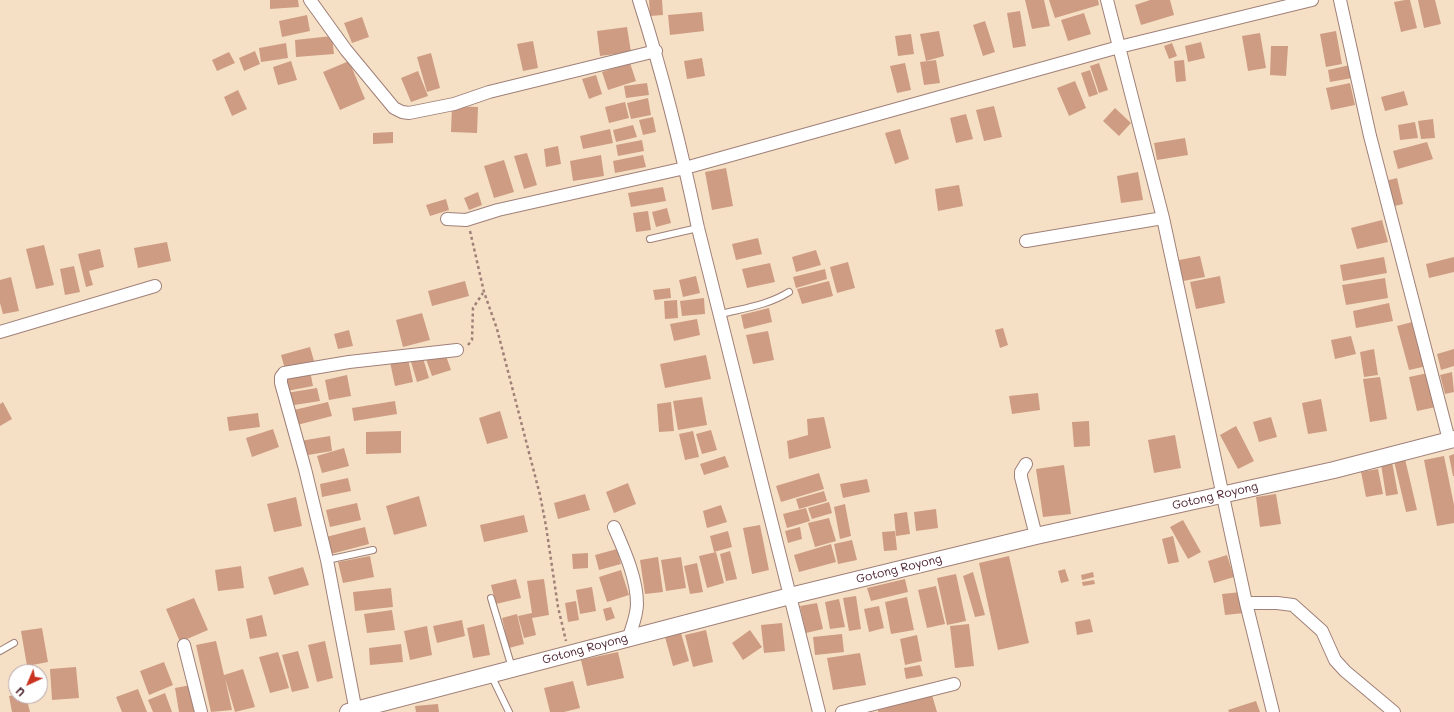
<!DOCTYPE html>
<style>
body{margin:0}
#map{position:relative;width:1454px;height:712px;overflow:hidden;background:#f5e0c6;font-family:Mali,sans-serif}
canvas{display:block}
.north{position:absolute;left:8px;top:664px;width:40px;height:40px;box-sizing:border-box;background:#fff;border:1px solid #b7a5aa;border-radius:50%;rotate:224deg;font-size:11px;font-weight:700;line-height:16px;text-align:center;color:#4a1f2b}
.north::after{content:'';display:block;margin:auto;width:14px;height:18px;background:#c8321e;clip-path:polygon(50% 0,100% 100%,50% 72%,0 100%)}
</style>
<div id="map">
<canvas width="1454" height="712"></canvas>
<div class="north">U</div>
</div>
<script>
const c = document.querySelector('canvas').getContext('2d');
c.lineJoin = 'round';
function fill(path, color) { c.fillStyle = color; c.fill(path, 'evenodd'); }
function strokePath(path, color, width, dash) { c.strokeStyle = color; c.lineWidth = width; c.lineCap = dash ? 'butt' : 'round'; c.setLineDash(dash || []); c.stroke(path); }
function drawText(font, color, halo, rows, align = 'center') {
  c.font = font + ' Mali,sans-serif'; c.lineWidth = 3.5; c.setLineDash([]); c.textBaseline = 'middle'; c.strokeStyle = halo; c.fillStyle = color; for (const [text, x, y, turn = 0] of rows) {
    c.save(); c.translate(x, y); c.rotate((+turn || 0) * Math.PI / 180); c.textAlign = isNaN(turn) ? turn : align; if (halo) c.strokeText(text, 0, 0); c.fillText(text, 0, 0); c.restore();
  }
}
fill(new Path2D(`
 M270,0h28l1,7 -29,2z
 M649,0h13l1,15 -13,1z
 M1025,0h19l6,26 -18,3z
 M1049,0h49l1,5 -44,13z
 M1150,0h20l4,15 -33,10 -6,-20z
 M1405,0h5l7,28 -16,4 -7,-30z
 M1418,0h17l6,24 -17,4z
 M1020,11l6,35 -13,2 -6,-35z
 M702,12l2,19 -34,4 -2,-20z
 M1084,13l7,21 -23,7 -7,-21z
 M307,15l3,16 -28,6 -3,-16z
 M362,17l7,20 -17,6 -8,-20z
 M985,21l10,31 -12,4 -10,-31z
 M627,27l4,25 -31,4 -3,-25z
 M939,31l5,25 -18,5 -6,-27z
 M1336,31l6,33 -16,3 -6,-33z
 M1260,33l6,35 -18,3 -6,-35z
 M911,34l3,20 -16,2 -3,-20z
 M332,36l2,18 -38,3 -1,-17z
 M533,41l5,27 -15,3 -6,-27z
 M1201,42l4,16 -17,4 -3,-16z
 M286,43l2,15 -27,4 -2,-14z
 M1172,43l5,13 -8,3 -5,-13z
 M1271,46h17l-2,30 -16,-1z
 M255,51l5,13 -16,7 -5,-13z
 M229,52l6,11 -18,8 -5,-11z
 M431,53l9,35 -13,4 -10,-35z
 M702,58l3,18 -18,3 -3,-18z
 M936,60l4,23 -16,2 -4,-23z
 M1184,60l2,21 -10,1 -2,-21z
 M291,61l6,19 -19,5 -5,-18z
 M349,61l16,38 -25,11 -17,-38z
 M630,63l6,18 -28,9 -6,-18z
 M905,63l6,27 -14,3 -7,-27z
 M1099,63l9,27 -9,3 -9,-27z
 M1350,65l2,13 -22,4 -2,-12z
 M1090,70l8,24 -9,3 -8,-24z
 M418,71l10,25 -17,6 -10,-24z
 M596,75l6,19 -13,5 -7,-20z
 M1075,81l11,27 -17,8 -12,-28z
 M647,83l2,12 -23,3 -2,-12z
 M1350,83l5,22 -24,5 -5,-22z
 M238,90l9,19 -15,7 -8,-19z
 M1404,91l4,14 -23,6 -4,-14z
 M648,98l3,17 -20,4 -4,-16z
 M625,102l4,16 -20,5 -4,-16z
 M452,106l26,1 -1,26 -26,-1z
 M994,106l8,31 -18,4 -8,-31z
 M1115,108l16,15 -12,13 -16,-15z
 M966,114l7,25 -17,4 -6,-25z
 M653,117l3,15 -13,3 -4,-15z
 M1433,119l2,19 -14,1 -3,-18z
 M1415,122l3,16 -18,2 -2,-15z
 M633,125l4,12 -21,5 -3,-12z
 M610,129l3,14 -30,6 -3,-13z
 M900,129l9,30 -14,5 -10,-31z
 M393,132v11l-20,1v-11z
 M1185,138l3,17 -31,5 -3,-17z
 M642,140l2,11 -26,5 -2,-11z
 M1427,142l6,17 -35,10 -5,-18z
 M558,146l3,18 -15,3 -2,-18z
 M527,153l10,32 -13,4 -10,-33z
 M601,155l3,21 -31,5 -3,-20z
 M643,155l3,12 -31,6 -2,-12z
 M504,160l10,32 -20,6 -10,-32z
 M726,168l7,38 -21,4 -7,-38z
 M1138,172l5,28 -22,3 -4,-27z
 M1397,178l6,26 -12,3 -6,-26z
 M959,185l4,21 -25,5 -3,-22z
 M663,187l3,14 -35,6 -3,-14z
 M478,192l4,13 -13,5 -5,-12z
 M446,199l3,11 -19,6 -4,-11z
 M667,208l4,15 -15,4 -4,-15z
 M648,211l3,19 -15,2 -3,-19z
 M1382,220l6,22 -31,7 -6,-21z
 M758,238l4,16 -26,6 -4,-16z
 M167,242l4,19 -33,7 -4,-20z
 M44,245l10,40 -18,4 -10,-40z
 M100,249l4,18 -15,4 4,14 -7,2 -8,-33z
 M816,250l5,15 -25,7 -4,-15z
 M1200,256l5,21 -22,4 -4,-21z
 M1384,257l3,16 -44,8 -3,-16z
 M1454,257v15l-25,6 -3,-14z
 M848,262l7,26 -18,5 -7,-26z
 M770,263l5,19 -28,6 -5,-19z
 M74,266l6,26 -15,3 -5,-26z
 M825,269l2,10 -31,9 -3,-11z
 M696,276l4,17 -17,4 -4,-17z
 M1220,276l5,27 -29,6 -6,-27z
 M11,277l8,34 -16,3 -3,-11v-23z
 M1385,278l3,20 -42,7 -4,-20z
 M465,281l4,15 -37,10 -4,-15z
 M829,281l4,15 -31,8 -5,-15z
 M670,288l1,10 -16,2 -2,-10z
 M704,298l1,16 -23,2 -2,-15z
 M677,300l1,18 -13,1 -1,-18z
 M1389,303l4,18 -37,7 -3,-17z
 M769,308l3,14 -28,7 -3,-14z
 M422,313l8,27 -27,7 -7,-27z
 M697,319l3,16 -26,6 -4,-17z
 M1416,321l11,45 -18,4 -12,-44z
 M1003,328l5,17 -8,3 -5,-18z
 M349,330l4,16 -15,3 -4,-15z
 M768,331l6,29 -21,4 -7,-29z
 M1351,336l5,18 -21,5 -4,-19z
 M310,347l4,14 -29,8 -4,-14z
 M1374,349l4,26 -14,2 -4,-25z
 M1454,349v17l-13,4 -4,-16z
 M445,353l6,17 -19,6 -6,-17z
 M706,355l5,24 -46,9 -5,-24z
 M423,358l6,20 -12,4 -6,-20z
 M408,359l5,23 -18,4 -5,-24z
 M310,371l3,15 -26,5 -3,-15z
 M1452,372l2,20 -9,2 -5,-19z
 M1428,373l8,34 -19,4 -8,-34z
 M347,375l4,21 -22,4 -4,-20z
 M1380,377l7,42 -17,3 -7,-43z
 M317,388l3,13 -32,5 -2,-13z
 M1038,393l2,17 -28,4 -3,-18z
 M702,397l5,28 -29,5 -5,-29z
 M1321,399l6,32 -19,3 -6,-31z
 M395,401l2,13 -43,7 -2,-13z
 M3,402l9,17 -12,7v-22z
 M328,402l4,14 -35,9 -3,-15z
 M671,402l3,29 -15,1 -2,-28z
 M500,411l8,27 -21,6 -8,-26z
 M258,413l2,14 -31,4 -2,-14z
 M824,417l7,31 -42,11 -2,-18 21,-6 -1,-16z
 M1271,417l6,20 -18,5 -6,-20z
 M1089,421l1,25 -16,1 -2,-25z
 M1236,426l18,35 -16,8 -18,-34z
 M273,429l6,18 -27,10 -6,-19z
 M711,430l6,20 -15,4 -6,-20z
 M401,431v22l-35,1v-22z
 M693,431l6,26 -14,3 -6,-26z
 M1175,435l6,33 -27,5 -6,-33z
 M330,436l2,15 -30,5 -2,-15z
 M344,448l5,18 -27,7 -5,-17z
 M1454,454v22h-1l-4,-20z
 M725,456l4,11 -25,8 -4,-11z
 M1444,456l10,49v18l-17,3 -13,-66z
 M1405,459l12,51 -11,2 -12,-51z
 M1392,462l6,32 -12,2 -5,-32z
 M1064,465l7,49 -28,3 -7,-48z
 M1378,469l5,25 -17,3 -5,-25z
 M819,473l5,16 -43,13 -5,-16z
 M348,478l3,13 -29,6 -2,-13z
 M867,479l3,13 -27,6 -3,-14z
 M628,483l8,21 -22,9 -8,-21z
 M824,491l3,10 -28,8 -3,-10z
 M585,494l5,16 -32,9 -4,-16z
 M1276,494l5,30 -21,3 -4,-30z
 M419,496l8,30 -33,9 -8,-29z
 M296,497l6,29 -28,6 -7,-28z
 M829,502l3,11 -20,6 -4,-11z
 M357,503l4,17 -31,7 -4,-17z
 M845,504l6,32 -11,3 -6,-32z
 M721,505l6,17 -20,6 -4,-17z
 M806,508l4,13 -23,7 -4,-14z
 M936,509l2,19 -22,3 -2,-19z
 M907,512l3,22 -14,2 -2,-22z
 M524,515l4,17 -44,10 -4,-17z
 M829,518l7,23 -21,6 -7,-24z
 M1183,520l18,32 -13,7 -18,-32z
 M760,525l9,45 -17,4 -9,-46z
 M365,527l4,17 -38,10 -5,-17z
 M800,527l2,12 -14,4 -3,-12z
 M728,531l4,16 -18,5 -4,-16z
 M895,531l2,19 -13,1 -2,-19z
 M1173,536l6,26 -11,2 -6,-25z
 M852,540l5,20 -19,4 -4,-20z
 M831,544l5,18 -37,10 -5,-17z
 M617,549l4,15 -22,6 -4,-15z
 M730,551l7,28 -11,2 -6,-27z
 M716,552l8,31 -17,5 -8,-32z
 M588,553v15l-15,1 -1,-15z
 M1227,555l7,22 -20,6 -6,-22z
 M370,556l4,21 -31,6 -5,-21z
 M1009,556l20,87 -31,7 -19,-87z
 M658,557l5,35 -18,2 -5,-34z
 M681,557l5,31 -20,3 -5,-31z
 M697,563l6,29 -13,2 -6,-28z
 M241,566l3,22 -26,3 -3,-21z
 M303,567l6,18 -35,10 -6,-18z
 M1065,569l4,12 -8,2 -3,-12z
 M621,570l8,25 -22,7 -8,-25z
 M973,572l12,43 -10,2 -12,-41z
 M1093,572l1,5 -12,3 -1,-5z
 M956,574l10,47 -19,4 -10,-47z
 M516,579l5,19 -25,6 -5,-19z
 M544,579l5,36 -17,3 4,17 -12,3 -6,-22 14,-3 -5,-32z
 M905,579l3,13 -37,9 -4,-13z
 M1094,580l1,4 -12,2 -1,-4z
 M936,586l9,38 -18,4 -9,-38z
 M592,587l4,24 -16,3 -4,-24z
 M391,588l2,19 -38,4 -2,-19z
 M1241,592l3,21 -19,2 -3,-21z
 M856,596l5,33 -12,2 -6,-33z
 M907,597l7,33 -23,4 -6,-32z
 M194,598l14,32 -28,12 -14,-33z
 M839,599l6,28 -15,2 -5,-27z
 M576,601l3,19 -11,2 -3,-19z
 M817,603l6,26 -17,4 -6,-27z
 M879,606l5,22 -15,4 -5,-23z
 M611,607l4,11 -9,3 -3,-12z
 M392,610l3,20 -28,3 -3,-19z
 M517,614l7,30 -15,4 -7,-30z
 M262,615l5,21 -17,3 -4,-20z
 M1090,619l3,13 -16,3 -2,-13z
 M462,620l3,16 -28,7 -4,-17z
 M782,623l3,28 -21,2 -3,-28z
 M484,624l6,31 -17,3 -6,-30z
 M969,624l5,42 -19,2 -5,-42z
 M427,626l5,29 -22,5 -6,-29z
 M42,628l6,34 -21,4 -6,-35z
 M706,630l7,32 -20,5 -8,-32z
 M750,630l12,17 -19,13 -11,-17z
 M681,633l8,28 -16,5 -8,-29z
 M842,634l2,18 -29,3 -2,-18z
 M917,635l5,26 -17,4 -5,-26z
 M216,641l8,34 19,-6 12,38 -20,5 -10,-34 7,32 -21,2 -15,-67z
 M325,641l8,37 -16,4 -9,-37z
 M401,644l2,18 -33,3 -1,-17z
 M298,651l11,37 -17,4 -10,-37z
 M278,652l11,36 -19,5 -11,-36z
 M618,652l6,26 -37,8 -6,-26z
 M860,653l6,32 -33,5 -6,-32z
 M164,662l9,23 -24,10 -9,-24z
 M920,665l3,11 -17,3 -2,-11z
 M76,667l3,31 -27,2 -2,-31z
 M573,681l7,27 -16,4h-14l-6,-24z
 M191,685l5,27h-17l-4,-24z
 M138,689l9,23h-25l-6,-15z
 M165,693l7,19h-19l-5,-12z
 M16,695l10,1 4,16h-18l-3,-16z
 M932,695l5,17h-59v-2z
 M1256,701l4,11h-31l-1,-2z
 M438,704l1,8h-23l-1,-6z`), '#ce9c82');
const lane = new Path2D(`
 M650,239l48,-11
 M721,314c24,-6 47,-9 68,-22
 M327,560l46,-10
 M491,598l21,70
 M0,651l14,-8
 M491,675l18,37`);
const street = new Path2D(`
 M310,0l36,50 48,58 8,4 7,1 45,-9 35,-12 167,-41
 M639,0c24,75 43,151 59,228l121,484
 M1107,0l56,218 83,385 27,109
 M1340,0l30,136 79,304
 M447,219l19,1 32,-10 187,-42 434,-121 193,-47
 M1026,241l137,-23
 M0,332l155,-46
 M1026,464l-5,8v5l15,59
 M614,527c10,23 23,51 23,77 0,11 -5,23 -8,33
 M1246,603h31l16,2 29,26 13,29 10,11 49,41
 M184,645l17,67
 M356,712l-29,-152 -22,-91 -24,-86v-6l3,-4 65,-11 108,-12
 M842,712l112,-28`);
const secondary = new Path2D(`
 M348,712l442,-116 246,-60 298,-66 120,-31`);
strokePath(lane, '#a08078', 8);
strokePath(street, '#a08078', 14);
strokePath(secondary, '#a08078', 18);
strokePath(new Path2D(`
 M470,231l14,61 13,37 43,166 6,31 12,81 8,34
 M468,345l4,-5 1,-32 10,-15`), '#a08078', 2.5, [3, 3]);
strokePath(lane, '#fff', 6);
strokePath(street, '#fff', 12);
strokePath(secondary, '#fff', 16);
drawText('12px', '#4a1f2b', '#fff', [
 ["Gotong Royong",1215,496,-13],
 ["Gotong Royong",899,569,-14],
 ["Gotong Royong",585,649,-15]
]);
</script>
